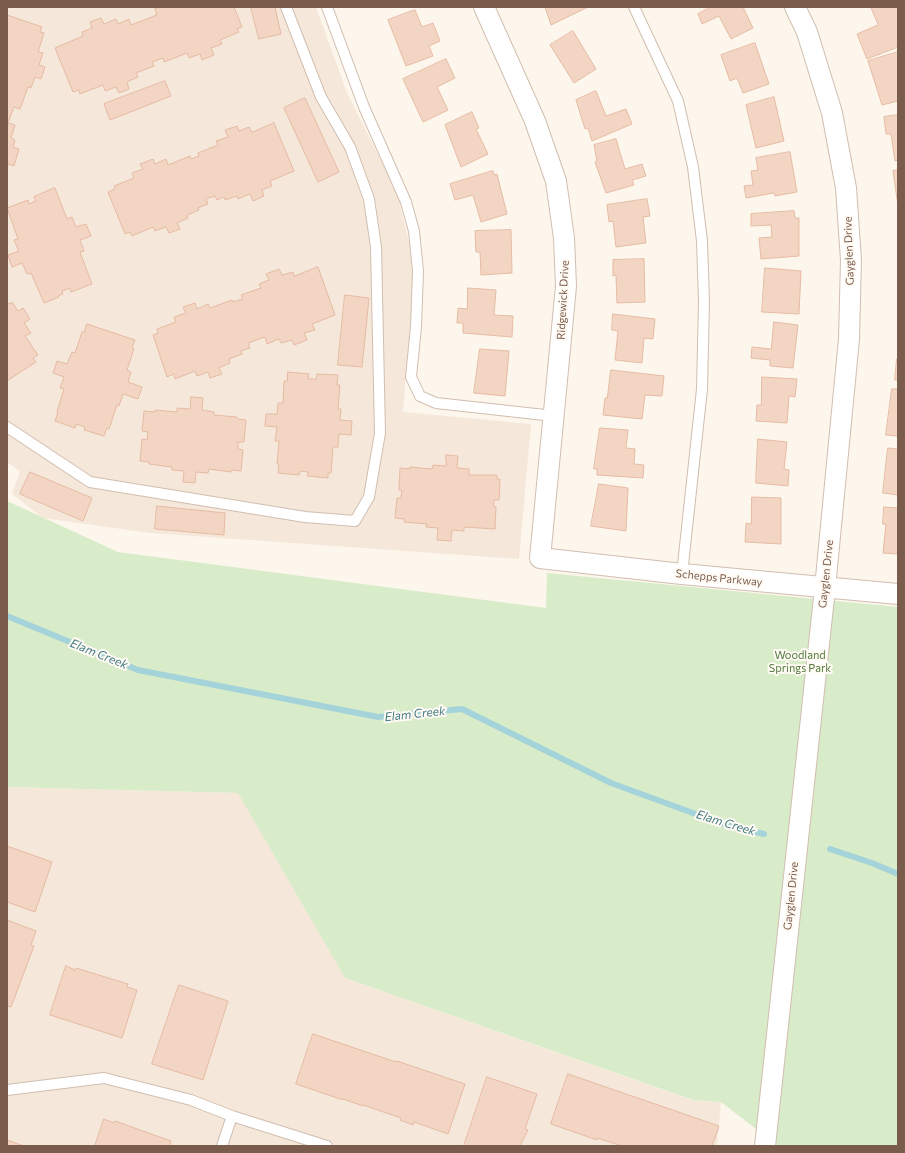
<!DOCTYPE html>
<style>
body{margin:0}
#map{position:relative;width:905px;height:1153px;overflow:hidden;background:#fdf6ec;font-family:Commissioner,sans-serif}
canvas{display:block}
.frame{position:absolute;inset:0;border:8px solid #7a5c4d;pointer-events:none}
</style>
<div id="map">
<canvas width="905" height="1153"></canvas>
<div class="frame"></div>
</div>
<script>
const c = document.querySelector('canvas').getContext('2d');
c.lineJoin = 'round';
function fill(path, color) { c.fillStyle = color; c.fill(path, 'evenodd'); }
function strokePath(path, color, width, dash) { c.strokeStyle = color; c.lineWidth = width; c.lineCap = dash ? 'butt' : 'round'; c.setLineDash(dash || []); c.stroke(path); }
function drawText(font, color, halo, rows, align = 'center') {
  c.font = font + ' Commissioner,sans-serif'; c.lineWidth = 4; c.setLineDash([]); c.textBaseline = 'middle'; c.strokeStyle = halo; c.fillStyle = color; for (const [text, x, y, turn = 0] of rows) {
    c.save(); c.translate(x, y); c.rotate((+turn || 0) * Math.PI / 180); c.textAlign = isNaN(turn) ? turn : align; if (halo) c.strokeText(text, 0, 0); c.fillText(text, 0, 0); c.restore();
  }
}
fill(new Path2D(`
 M7,7h309l31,86 50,99 18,75 -12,145 128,12 -12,135 -369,-26 -107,-15 -31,-24 8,-23 -13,-9z
 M7,787l232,6 106,185 347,122 29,2 -4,44h-710z`), '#f5e8da');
fill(new Path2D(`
 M7,501l111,51 428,56 1,-35 351,34v539h-120l-57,-44 -28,-2 -348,-122 -107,-185 -231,-6z`), '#d8ecc9');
strokePath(new Path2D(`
 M7,616l131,54 240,47 84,-8 149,74 112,41 41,10
 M830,849l42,14 26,11`), '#a5d3da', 6);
const building = new Path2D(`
 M161,7h73l8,20 -5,2 2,3 -19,8 2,4 -11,4 3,7 -12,5 -2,-6 -11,4 -2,-5 -23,9 -1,-4 -11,4 2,4 -18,7 2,4 -11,5 2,7 -10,4 -3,-6 -11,4 -2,-6 -23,9 -1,-4 -6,2 -18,-44 28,-12 -1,-4 10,-4 -2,-6 11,-4 3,6 12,-5 2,5 11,-5 2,6 26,-10 -2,-6z
 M251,7h24l6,27 -22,5z
 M543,7h45l-37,18 -6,-18z
 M711,7h32l10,21 -22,11 -12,-23 -17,8 -4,-10z
 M871,7h27v40l-31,12 -10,-25 21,-9z
 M415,10l7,17 11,-4 7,18 -11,5 4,10 -27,10 -18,-46z
 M7,15l35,12 -2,5 4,1 -6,19 5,1 -4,12 6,2 -4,12 -6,-2 -4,11 -3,-1 -8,22 -6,-2 -6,16 7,2 -4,13 4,2 -2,7 6,2 -5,17 -6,-2 -1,4z
 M573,31l23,38 -22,14 -24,-38z
 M755,43l14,41 -26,9 -6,-15 -7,3 -9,-26z
 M898,52v49l-16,4 -14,-44z
 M446,59l9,19 -18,9 11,23 -25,12 -20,-43z
 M165,81l6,15 -61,24 -6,-16z
 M596,91l10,25 20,-7 6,15 -40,17 -4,-13 -3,1 -9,-29z
 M774,97l10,44 -28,7 -10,-43z
 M305,98l34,74 -21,10 -34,-74z
 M472,112l7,16 -3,1 12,25 -27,13 -16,-42z
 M898,115v45l-3,1 -4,-27h-5l-2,-17z
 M274,123l20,48 -24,10 2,5 -10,4 2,6 -11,5 -3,-7 -12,5 -1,-3 -12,4 -1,-3 -7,3 -2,-4 -9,3 2,5 -10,4 1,2 -12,5 1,3 -11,5 3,6 -11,4 -3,-6 -11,4 -2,-4 -21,9 -2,-4 -5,2 -17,-42 7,-3 -1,-3 20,-8 -2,-5 11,-4 -3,-5 13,-5 2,5 11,-5 2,6 22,-9 1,3 8,-3 -1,-3 20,-8 -2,-4 12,-4 -3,-7 12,-4 2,5 10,-4 3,5z
 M616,139l9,30 17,-5 4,12 -14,4 2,5 -28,8 -11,-31 2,-1 -3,-16z
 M790,152l7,40 -22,4 -1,-3 -28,5 -2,-12 9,-1 -2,-14 7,-1 -2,-12z
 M898,170v36l-5,-35z
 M493,171l1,4 3,-1 10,40 -26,8 -8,-27 -18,5 -5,-16z
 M55,188l12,31 5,-2 4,10 10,-3 5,12 -11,4 4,11 -4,1 12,32 -21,8 -1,-4 -8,3 1,3 -5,2 1,1 -15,6 -13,-30 -4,1 -5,-11 -10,4 -4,-12 11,-4 -5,-11 4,-1 -11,-31 21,-8 1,4 7,-3 -2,-4z
 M647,199l3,17 -7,1 3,26 -30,4 -3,-26 -4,1 -2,-17z
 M794,211l1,7h4v38l-38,3 -2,-21 13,-1 -1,-12 -20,1v-12z
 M511,230l1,43 -31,2 -1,-23h-4l-1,-21z
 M644,259l1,43 -28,1 -1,-28 -3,1v-16z
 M318,267l17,48 -23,9 3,6 -11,3 3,7 -13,5 -2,-5 -11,3 -2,-4 -12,5 -2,-7 -17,6 2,5 -9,3 1,3 -13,5 1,4 -11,5 3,6 -12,4 -2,-6 -11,4 -2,-5 -20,8 -1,-5 -7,3 -14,-42 5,-2 -1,-4 19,-7 -2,-5 12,-4 -3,-6 12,-4 2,6 11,-5 2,4 22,-8 1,2 10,-3 -2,-4 20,-7 -2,-4 10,-4 -3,-6 13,-5 3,6 11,-3 1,4z
 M765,268l36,3 -2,43 -37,-2z
 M468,288l28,2 -2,25 19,1 -1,21 -49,-4v-10h-6l1,-15 9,1z
 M345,295l24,3 -7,69 -24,-2z
 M7,302l2,2 3,-2 6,9 5,-3 7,11 -6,4 7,10 -6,3 13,19 -5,3 3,4 -29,19z
 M613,314l42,5 -2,20 -9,-1 -2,25 -27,-3 3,-29 -6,-1z
 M774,322l24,3 -5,43 -23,-2v-6l-19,-2 1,-11 19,2z
 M87,324l48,16 -3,8 2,1 -7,21 4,2 -3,10 14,5 -4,12 -15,-5 -4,12 -2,-1 -8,24 -2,-1 -3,8 -20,-6 1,-3 -9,-3 -1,4 -20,-7 3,-9 -1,-1 7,-22 -4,-1 4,-11 -11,-4 4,-12 10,3 5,-12 3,1 7,-21h2z
 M480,349l29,2 -4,45 -31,-3z
 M897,359h1v21h-3z
 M611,370l53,6 -2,20 -17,-1 -3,24 -39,-4 2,-17h2z
 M288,372l21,2 -1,5h8l1,-5 21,1 -1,10h3l-2,24h3l-1,11 12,1 -1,14 -12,-1 -1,13h-5l-2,26h-3v5l-21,-2 1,-4 -8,-1 -1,4 -21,-2 1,-9h-2l2,-23h-4l2,-14 -12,-1 1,-12h11l1,-11h5l1,-22h3z
 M762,377l35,2 -2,18 -6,-1 -2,27 -31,-2 1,-16h4z
 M892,389h6v47l-12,-1z
 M191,397l12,1 -1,12 12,2v3l23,2v2l9,1 -2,22h-6v7l5,1 -2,21 -10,-1v2l-22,-3 -1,4 -12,-1 -1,11 -12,-1 1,-11 -12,-1v-3l-23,-3v-2l-9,-1 2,-22 5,1 1,-8 -6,-1 2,-20 11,1v-2l22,2v-4l13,1z
 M600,428l28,2 -2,18 9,1 -1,15 10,1 -1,13 -46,-3v-6h-3z
 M758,439l29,3 -3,27 5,1 -1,16 -32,-3z
 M888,448l10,1v46l-15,-2z
 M446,455l12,1 -1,12 12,1v6h28v4h3l-1,21h-5l-1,6 3,1 -1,22 -31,-2v4l-12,-1 -1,11 -14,-1 1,-12 -12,-1 1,-3 -23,-2v-3l-9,-1 2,-20h4l1,-8h-3l1,-22 10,1v-2l22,2 1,-4 13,1z
 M30,472l62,26 -9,23 -63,-27z
 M599,484l29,4 -2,43 -35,-5z
 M752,497l29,1v46l-36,-2 1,-19 5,1z
 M157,506l68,7 -1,22 -69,-6z
 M884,507l14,1v46l-15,-1 3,-29h-3z
 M7,846l45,16 -17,50 -28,-10z
 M7,920l29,11 -5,14 3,1 -23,61 -4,-1z
 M66,966l9,4 1,-2 52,16 -1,3 10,3 -15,48 -72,-23z
 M179,985l49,16 -25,79 -51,-16z
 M313,1034l83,28 1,-1 68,23 -17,50 -34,-12 -1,3 -13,-5 1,-2 -38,-13v1l-20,-7v1l-47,-16z
 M568,1074l151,52 -7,20h-90l-25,-8v2l-46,-16z
 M487,1077l50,17 -12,35 3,1 -8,16h-56z
 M104,1119l10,4 1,-2 56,20 -1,5h-75z
 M7,1140l17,6h-17z`);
fill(building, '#f3d5c3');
strokePath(building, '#e6bba3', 1);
const service = new Path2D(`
 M327,7l37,100 42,95 8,29 4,40 -2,56 -5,50 9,19 16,7 118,13
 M634,7l44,94 15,66 9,74 2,61 -2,87 -20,185
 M7,427l83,55 215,35 50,4 14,-24 11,-64 -4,-186 -7,-48 -19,-52 -29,-50 -35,-90
 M7,1090l97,-12 87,22 41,16 95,30
 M222,1146l10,-30`);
const minor = new Path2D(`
 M484,7l51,114 21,60 8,57 2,48 -26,272 142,16 216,20
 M765,1146l60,-558 24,-249 2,-79 -5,-72 -14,-75 -25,-81 -12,-25`);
strokePath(service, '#d1beb0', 12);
strokePath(minor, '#d1beb0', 22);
strokePath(service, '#fff', 10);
strokePath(minor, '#fff', 20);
drawText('11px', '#7a5c4d', '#fffaf3', [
 ["Gayglen Drive",849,251,-92],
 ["Ridgewick Drive",563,300,-87],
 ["Gayglen Drive",826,574,-84],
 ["Schepps Parkway",719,578,6],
 ["Gayglen Drive",791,896,-84]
]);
drawText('11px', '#537a41', '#fffaf3', [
 ["Woodland",800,655],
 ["Springs Park",800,668]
]);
drawText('italic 12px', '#437c86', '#fffaf3', [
 ["Elam Creek",99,654,22],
 ["Elam Creek",415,714,-6],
 ["Elam Creek",726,823,17]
]);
</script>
